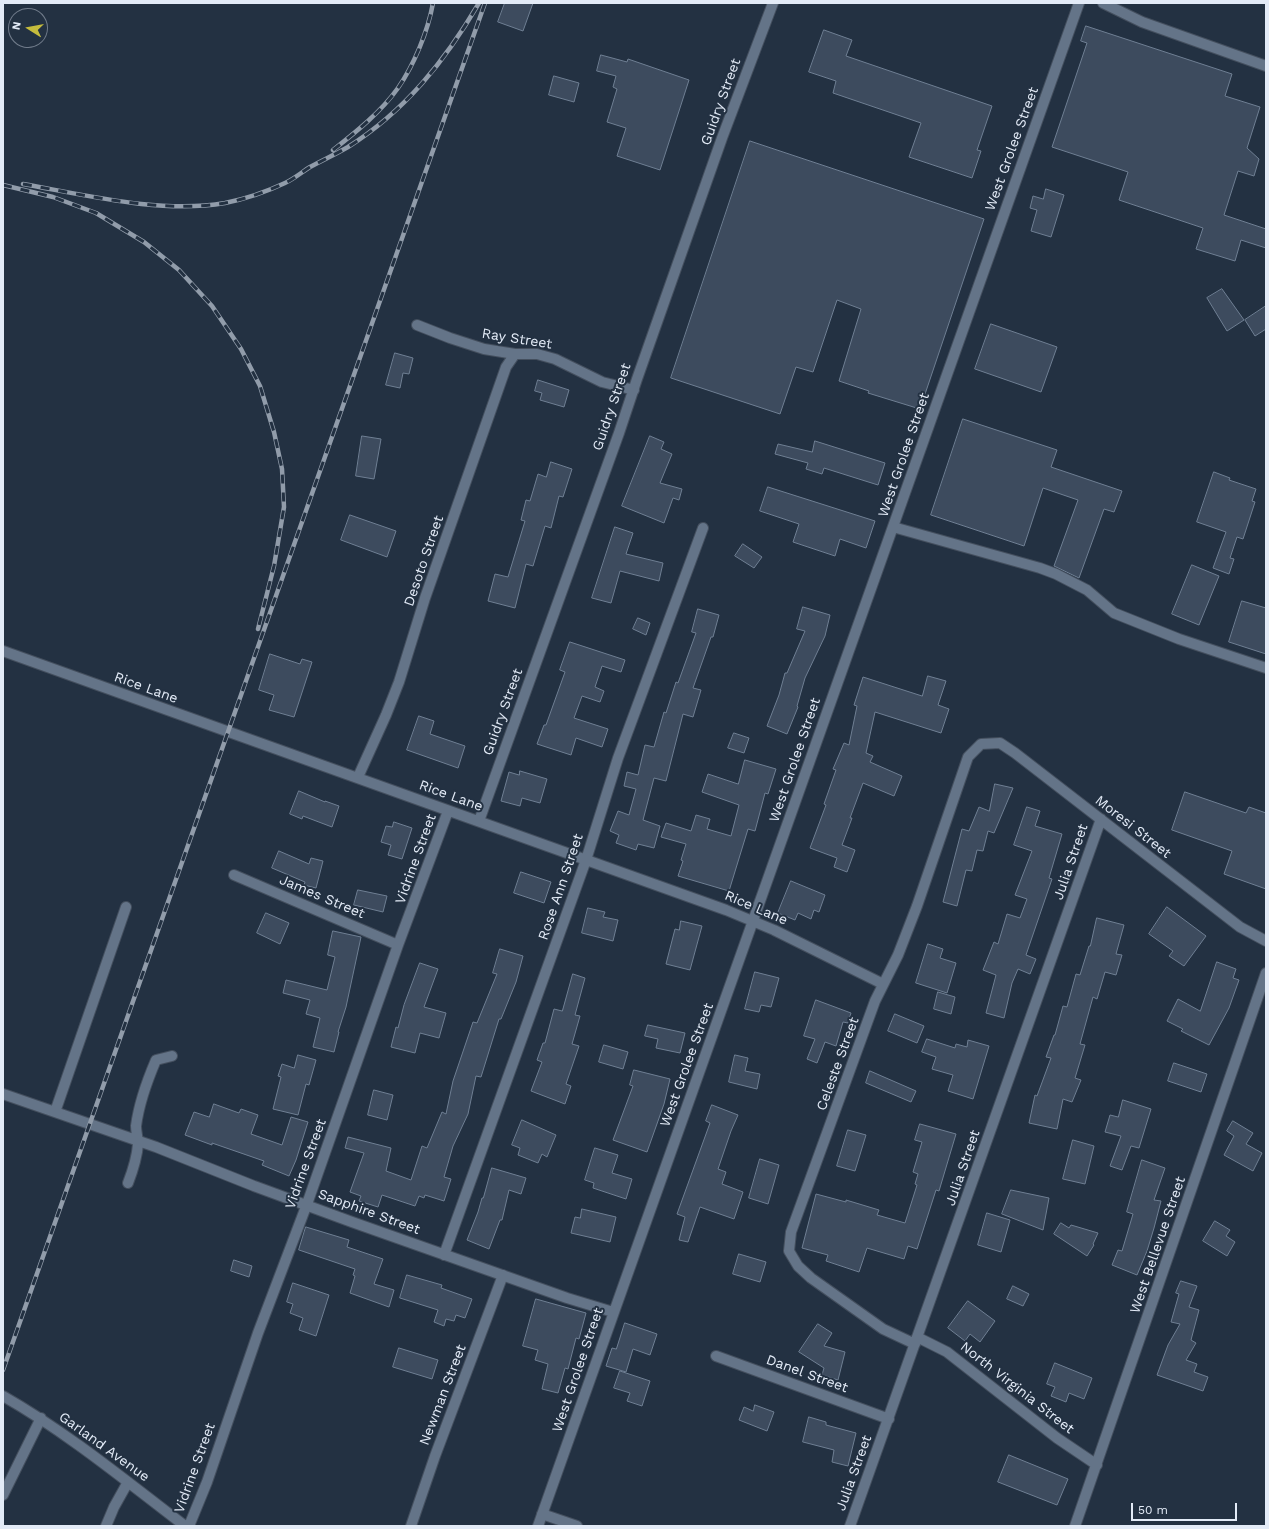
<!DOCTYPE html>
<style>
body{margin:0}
#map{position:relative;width:1269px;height:1529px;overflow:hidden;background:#233142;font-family:"Work Sans",sans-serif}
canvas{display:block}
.frame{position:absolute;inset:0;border:4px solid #e3ebf7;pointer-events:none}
.north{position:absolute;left:8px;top:8px;width:40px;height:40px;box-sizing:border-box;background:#233142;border:1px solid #707b8a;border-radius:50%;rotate:281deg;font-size:11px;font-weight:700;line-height:16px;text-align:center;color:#e3ebf7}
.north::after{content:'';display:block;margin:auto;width:14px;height:18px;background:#c5bc3d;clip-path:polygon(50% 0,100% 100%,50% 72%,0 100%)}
.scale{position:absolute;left:1131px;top:1503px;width:106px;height:18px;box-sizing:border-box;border:2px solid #e3ebf7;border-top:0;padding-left:5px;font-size:12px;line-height:14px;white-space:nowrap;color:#e3ebf7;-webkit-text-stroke:3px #233142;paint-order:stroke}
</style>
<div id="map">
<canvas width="1269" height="1529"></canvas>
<div class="frame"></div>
<div class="north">N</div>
<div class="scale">50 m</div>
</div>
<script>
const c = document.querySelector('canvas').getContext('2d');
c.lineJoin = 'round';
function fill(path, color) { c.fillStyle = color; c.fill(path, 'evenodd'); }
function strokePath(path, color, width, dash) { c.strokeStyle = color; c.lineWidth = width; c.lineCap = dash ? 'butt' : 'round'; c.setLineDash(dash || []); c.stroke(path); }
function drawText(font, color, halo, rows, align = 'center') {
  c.font = font + ' "Work Sans",sans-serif'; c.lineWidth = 4; c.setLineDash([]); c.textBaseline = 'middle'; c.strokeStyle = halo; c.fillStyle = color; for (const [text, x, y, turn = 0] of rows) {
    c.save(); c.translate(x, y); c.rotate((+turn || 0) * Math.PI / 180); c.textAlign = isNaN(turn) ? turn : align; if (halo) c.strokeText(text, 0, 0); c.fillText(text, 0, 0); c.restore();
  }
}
const building = new Path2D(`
 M505,3h28l-10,28 -25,-9z
 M1086,26l146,48 -7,22 35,11 -13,41 12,11 -5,17 -16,-5 -14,44 42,14v19l-25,-8 -6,21 -39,-12 7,-21 -84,-28 9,-28 -76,-25 35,-104 -6,-2z
 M824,30l28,10 -6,16 146,50 -15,44 4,1 -9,27 -63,-21 12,-34 -88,-30 3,-12 -27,-9z
 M601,55l26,7 1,-3 61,21 -29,90 -43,-14 9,-28 -19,-6 10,-33 -4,-2 3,-11 -19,-5z
 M554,76l25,7 -5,19 -25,-7z
 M750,141l234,78 -64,190 -52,-16 1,-2 -30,-10 22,-72 -24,-9 -24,72 -17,-5 -16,47 -109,-36z
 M1046,189l18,6 -13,42 -20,-6 6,-21 -7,-2 3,-12 10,3z
 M1222,289l22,31 -17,11 -20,-33z
 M1266,306v23l-11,7 -10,-16z
 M991,324l66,23 -16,45 -66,-23z
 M395,353l18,5 -4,16 -6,-1 -3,15 -14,-3z
 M538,380l31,10 -5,17 -24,-7 2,-7 -7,-2z
 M963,419l94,31 -6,17 71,24 -8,21 -10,-3 -25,69 -25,-12 24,-66 -35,-12 -19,58 -93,-31z
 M362,436l19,3 -7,40 -18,-3z
 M650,436l14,6 -3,7 11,5 -12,29 22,6 -3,11 -6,-2 -9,25 -42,-17z
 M815,441l70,22 -7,22 -54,-17 -2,6 -16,-5 2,-6 -33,-9 3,-10 34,8z
 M551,462l21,7 -9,28 -4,-1 -8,32 -6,-2 -12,40 -7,-2 -11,44 -27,-7 7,-27 13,3 17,-56 -4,-1 5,-20 4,1 8,-27 8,3z
 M1214,472l16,6 -1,2 27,9 -4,12 3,1 -12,37 -6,-2 -7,21 4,1 -5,15 -16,-6 13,-36 -29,-10z
 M768,487l107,34 -9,27 -26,-9 -5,17 -42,-14 6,-18 -39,-13z
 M350,515l46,16 -9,26 -46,-17z
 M615,527l18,6 -7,21 37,9 -4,18 -39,-10 -9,32 -19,-5z
 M743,544l19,13 -8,11 -19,-12z
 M1192,565l27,11 -20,49 -27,-11z
 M1242,601l24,7v46l-37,-12z
 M803,607l27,8 -5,21 -20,42 -8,28 1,1 -11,27 -20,-8 12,-31 6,-22h2l18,-42 -8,-2z
 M698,609l21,6 -6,22h-2l-18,51 8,2 -8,27 -10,-3 -17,67 -12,-3 -11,42 17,6 -6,22 -16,-4 -2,6 -20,-7 3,-8 -9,-4 8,-20 11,4 7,-26 -12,-3 3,-14 11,3 7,-30 9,2 10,-35 2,1 10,-31 2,1 18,-50 -4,-1z
 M638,618l12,5 -4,12 -13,-6z
 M570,642l55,18 -4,12 -19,-6 -7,21 9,4 -4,11 -18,-6 -8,22 34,11 -6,18 -26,-9 -5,17 -34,-11 7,-19h2l19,-53 -5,-2z
 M270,654l30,10 2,-5 10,3 -18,55 -25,-7 5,-15 -15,-5z
 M928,676l18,5 -8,24 11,4 -8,24 -66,-21 -9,41 7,3 -3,6 32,14 -8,20 -31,-13 -13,35h2l-10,27 13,5 -8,22 -13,-5 3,-9 -27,-10 16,-43 -2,-1 12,-34 -3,-1 11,-26 5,2 8,-39 -3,-1 9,-28 59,19z
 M419,716l15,5 -4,13 35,12 -7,22 -51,-18z
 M734,733l15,5 -5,15 -16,-5z
 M745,760l31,9 -8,25 -3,-1 -10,38 -7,-2 -19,62 -51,-15 5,-15 -2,-1 5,-16 -25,-7 5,-14 25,8 5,-16 14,4 -3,10 24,7 8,-31 -37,-13 6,-18 30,10z
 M520,771l27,8 -7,24 -18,-5 -2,8 -19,-5 8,-29 10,3z
 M995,784l18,4 -19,45 -6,-2 -5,20 -6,-1 -5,21 -6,-1 -9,36 -14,-4 19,-73 7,2 10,-24 10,4z
 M299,791l26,11v-1l14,5 -7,21 -29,-11 -1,3 -12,-5z
 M1185,792l61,21 3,-6 17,6v76l-42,-15 8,-23 -60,-21z
 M1027,807l13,4 -5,15 27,8 -13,44 3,1 -26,76 10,4 -6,15 -12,-5 -6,14 -8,35 -18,-5 10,-38 -13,-5 11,-28 4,2 9,-30 13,4 7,-19 -12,-4 17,-44 -18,-6z
 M394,822l18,6 -10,31 -14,-4 3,-10 -10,-3 5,-16 6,1z
 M279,851l30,13 2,-6 12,3 -7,27 -12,-3 1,-3 -33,-14z
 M521,872l30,10 -7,21 -30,-10z
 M791,881l34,14 -6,17 -5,-2 -3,9 -13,-6 -3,7 -17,-7z
 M358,890l29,6 -4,16 -29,-7z
 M1167,907l39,29 -22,30 -15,-10 4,-5 -24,-17z
 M588,908l17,4 -2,5 15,3 -5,21 -31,-8z
 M266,913l23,10 -9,21 -23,-11z
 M1097,918l27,7 -8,29 6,1 -6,20 -11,-3 -8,27 -4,-2 -13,47 5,1 -10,33 6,2 -9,22 -9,-3 -6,30 -28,-6 6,-28 2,1 14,-38 -5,-1 8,-22h1l8,-29 4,1 9,-33 4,1 9,-29h1z
 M681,921l21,5 -12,44 -24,-6 9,-35 4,1z
 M333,931l28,6 -15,70 -8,25h1l-5,20 -21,-5 7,-29 -14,-4 4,-14 -27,-7 3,-13 41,10 8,-33 -7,-2z
 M928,944l15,5 -3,9 16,5 -9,30 -31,-10z
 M500,949l23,7 -7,26 -15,37h-2l-18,58 -5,-1 -8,38 -15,32 -9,31 7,2 -7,22 -19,-6 -1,3 -5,-2 -4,10 -33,-11 -4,12 -19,-6 2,-5 -11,-4 14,-39 -19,-5 3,-11 43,11 -5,23 25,9 11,-34 5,2 15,-36 4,2 7,-33 20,-59 4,1 20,-49 -4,-1z
 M1217,962l19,7 -3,9 6,2 -10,28 -20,37 -28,-14 2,-2 -16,-8 11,-22 22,12z
 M420,963l18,6 -14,38 22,6 -7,25 -19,-5 -5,20 -24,-6 5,-20 2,1 6,-23z
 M755,972l24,6 -8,29 -10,-2 -2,7 -14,-3z
 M573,974l12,4 -10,37 5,1 -8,28 7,2 -13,38 5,2 -6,18 -34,-13 11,-29 -5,-2 6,-17h2l9,-34 8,2z
 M938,992l17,5 -4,17 -17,-5z
 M816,1000l35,13 -3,10 -5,-1 -7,24 -11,-4 -8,21 -10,-4 8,-20 -11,-3z
 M895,1014l29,12 -7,17 -29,-12z
 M648,1025l37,8 -5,20 -24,-5 2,-9 -13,-3z
 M927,1039l28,9 1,-4 11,3 1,-7 21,6 -16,53 -25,-8 5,-16 -21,-6 4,-12 -14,-5z
 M604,1045l24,7 -5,17 -24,-7z
 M298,1055l18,5 -7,25 -3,-1 -8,31 -25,-6 8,-32 -3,-1 4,-12 12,4z
 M735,1055l13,3 -3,13 15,3 -3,15 -28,-7z
 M1174,1063l33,11 -6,18 -33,-11z
 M634,1070l36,9 -6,25 -17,48 -34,-12 20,-54 -3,-1z
 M870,1071l46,20 -5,11 -45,-19z
 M374,1090l19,5 -6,25 -19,-5z
 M1123,1100l28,9 -12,39 -8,-2 -9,24 -12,-4 11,-30 -16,-4 5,-17 8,2z
 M214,1104l25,9 2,-4 17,6 -7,19 31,11 9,-28 17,5 -12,38 -7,16 -27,-11 2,-4 -52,-18v2l-27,-10 9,-23 15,5z
 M712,1105l26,10 -7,16 -13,38 8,3 -4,12 21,8 -9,27 -34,-12 -12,35 -9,-2 6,-23 -8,-3 33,-91 -4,-2z
 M522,1120l34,15 -9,22 -5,-3 -4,9 -20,-8 2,-7 -8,-3z
 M1233,1121l20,12 -7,11 16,9 -9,18 -29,-16 10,-19 -7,-5z
 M920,1124l36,10 -17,57 -3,-1 -19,59 -9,-3 -4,13 -37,-11 -8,24 -33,-11 2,-6 -26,-7 14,-54 30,8v-2l33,10 -2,5 28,8 12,-38 -2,-1 3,-10 -5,-2 9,-30 -7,-2z
 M848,1130l18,5 -11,36 -18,-5z
 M1073,1140l21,6 -9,38 -22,-5z
 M595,1148l23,7 -6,18 20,6 -6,20 -33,-11 1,-5 -9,-3z
 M760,1159l19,6 -11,39 -19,-6z
 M1142,1160l23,8 -11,32 7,1 -7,27 -7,23 -10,24 -25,-10 6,-15 4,1 11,-37 -6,-2z
 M492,1168l34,10 -5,16 -12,-4 -7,30h-2l-11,29 -22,-9 11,-28 4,-14h1z
 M1011,1190l38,8 -6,32 -41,-16z
 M582,1209l34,8 -6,25 -39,-9 4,-16 5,1z
 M987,1213l23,7 -9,32 -23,-7z
 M1215,1221l15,9 -4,6 9,6 -8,14 -24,-15z
 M1061,1223l8,5 2,-3 27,8 -5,11 1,1 -7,11 -33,-22z
 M306,1227l43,13 -2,7 36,12 -9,25 20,6 -5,17 -39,-14 5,-17 -2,-1 2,-6 -56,-19z
 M739,1254l27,8 -6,20 -27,-8z
 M234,1260l18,6 -3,11 -18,-6z
 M407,1275l35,10 -1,3 31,11 -7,19 -9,-3 -2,6 -8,-2 -2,7 -10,-4 4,-12 -38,-12z
 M1181,1281l16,5 -8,21 10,3 -8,30 5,3 -10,17 11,4 -3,8 14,5 -5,14 -46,-16 11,-30 12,-21 -9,-2 8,-28 -3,-1z
 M293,1283l36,12 -13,41 -17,-6 4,-12 -13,-5 3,-9 -6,-2z
 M1013,1286l16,8 -6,12 -16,-7z
 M536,1299l50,14 -7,26 -3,-1 -8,31 -3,-1 -7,25 -16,-4 6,-25 -13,-4 3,-10 -15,-4z
 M968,1301l27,20 -15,21 -10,-8 -5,7 -17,-13z
 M625,1323l32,11 -7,21 -17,-6 -7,23 -20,-6 6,-18 4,1z
 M818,1324l14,9 -8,13 21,6 -7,28 -16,-5 2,-7 -25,-16z
 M399,1348l39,12 -6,19 -39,-12z
 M1055,1363l37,15 -8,21 -15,-6 -3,9 -15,-6 4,-9 -8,-3z
 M620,1371l30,10 -8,25 -15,-5 3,-8 -16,-5z
 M755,1405l19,7 -7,19 -28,-11 5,-13 9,4z
 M809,1417l17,5v3l30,8 -8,33 -16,-4 2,-12 -31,-8z
 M1009,1455l59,24 -11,26 -59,-23z`);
fill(building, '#3d4b5e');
strokePath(building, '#6f7f93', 1);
const street = new Path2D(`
 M417,325l33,13 34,11 31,5h22l18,5 47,23 32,8
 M893,527l147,41 16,6 31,16 27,23 65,26 87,29
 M3,651l723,259 48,20 109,54
 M358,777l28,-62 13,-33 26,-84 81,-231 9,-13
 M479,821l140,-388 18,-54 85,-241 51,-135
 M234,875l164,70
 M3,1094l153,53 98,39 98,36 215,76 46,14
 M55,1112l71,-205
 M128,1183c5,-13 9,-25 10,-39 0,-6 -2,-12 -2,-18 3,-23 11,-45 20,-66l16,-4
 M444,1255l142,-395 32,-102 85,-230
 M917,1337l30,15 110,86 40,27
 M915,1344l-32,-15 -72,-51 -13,-12 -9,-15 2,-19 84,-231 23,-46 19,-49 51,-149 13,-13 19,-1 15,10 225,174 26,14
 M716,1356l173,63
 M3,1396c65,37 123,85 182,130
 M3,1495l38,-77
 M542,1514l35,12
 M106,1526l8,-19 14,-25
 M189,1526l18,-44 51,-149 49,-129 91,-259 50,-134
 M411,1526l24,-70 68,-181
 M538,1526l541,-1523
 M850,1526l251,-707
 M1075,1526l191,-553`);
const secondary = new Path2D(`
 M1103,3l39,19 124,44`);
strokePath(street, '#444f5e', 12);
strokePath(secondary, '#444f5e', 12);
strokePath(street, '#647488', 10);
strokePath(secondary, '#647488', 10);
const rail = new Path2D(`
 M333,150c23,-18 48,-38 65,-62 16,-23 30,-57 35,-85
 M23,184c63,11 138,30 202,19 20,-4 41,-11 60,-20 9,-4 17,-11 25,-16 13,-7 26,-13 38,-20 57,-36 97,-86 131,-144
 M3,185l50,12 43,16 48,29 35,28 33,36 29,43 19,37 14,46 8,37 2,38 -10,59 -16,63
 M3,1370l482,-1367`);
strokePath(rail, '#919caa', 4.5);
strokePath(rail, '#233142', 3, [9]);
drawText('14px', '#e3ebf7', '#233142', [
 ["Guidry Street",721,102,-70],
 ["West Grolee Street",1012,149,-70],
 ["Ray Street",517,339,9],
 ["Guidry Street",612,407,-71],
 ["West Grolee Street",904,455,-71],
 ["Desoto Street",424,561,-71],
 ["Rice Lane",146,688,20],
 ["Guidry Street",503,712,-70],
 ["West Grolee Street",795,760,-71],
 ["Rice Lane",451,796,20],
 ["Moresi Street",1133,827,38],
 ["Vidrine Street",416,859,-70],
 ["Julia Street",1071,862,-71],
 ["Rose Ann Street",561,887,-71],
 ["James Street",322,897,23],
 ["Rice Lane",756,908,23],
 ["Celeste Street",838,1064,-70],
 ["West Grolee Street",687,1065,-70],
 ["Vidrine Street",306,1164,-70],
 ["Julia Street",963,1168,-71],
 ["Sapphire Street",369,1212,20],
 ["West Bellevue Street",1158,1245,-71],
 ["West Grolee Street",578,1370,-71],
 ["Danel Street",807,1374,20],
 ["North Virginia Street",1017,1388,38],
 ["Newman Street",443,1395,-69],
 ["Garland Avenue",104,1447,36],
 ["Vidrine Street",195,1468,-70],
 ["Julia Street",854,1473,-70]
]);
</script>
